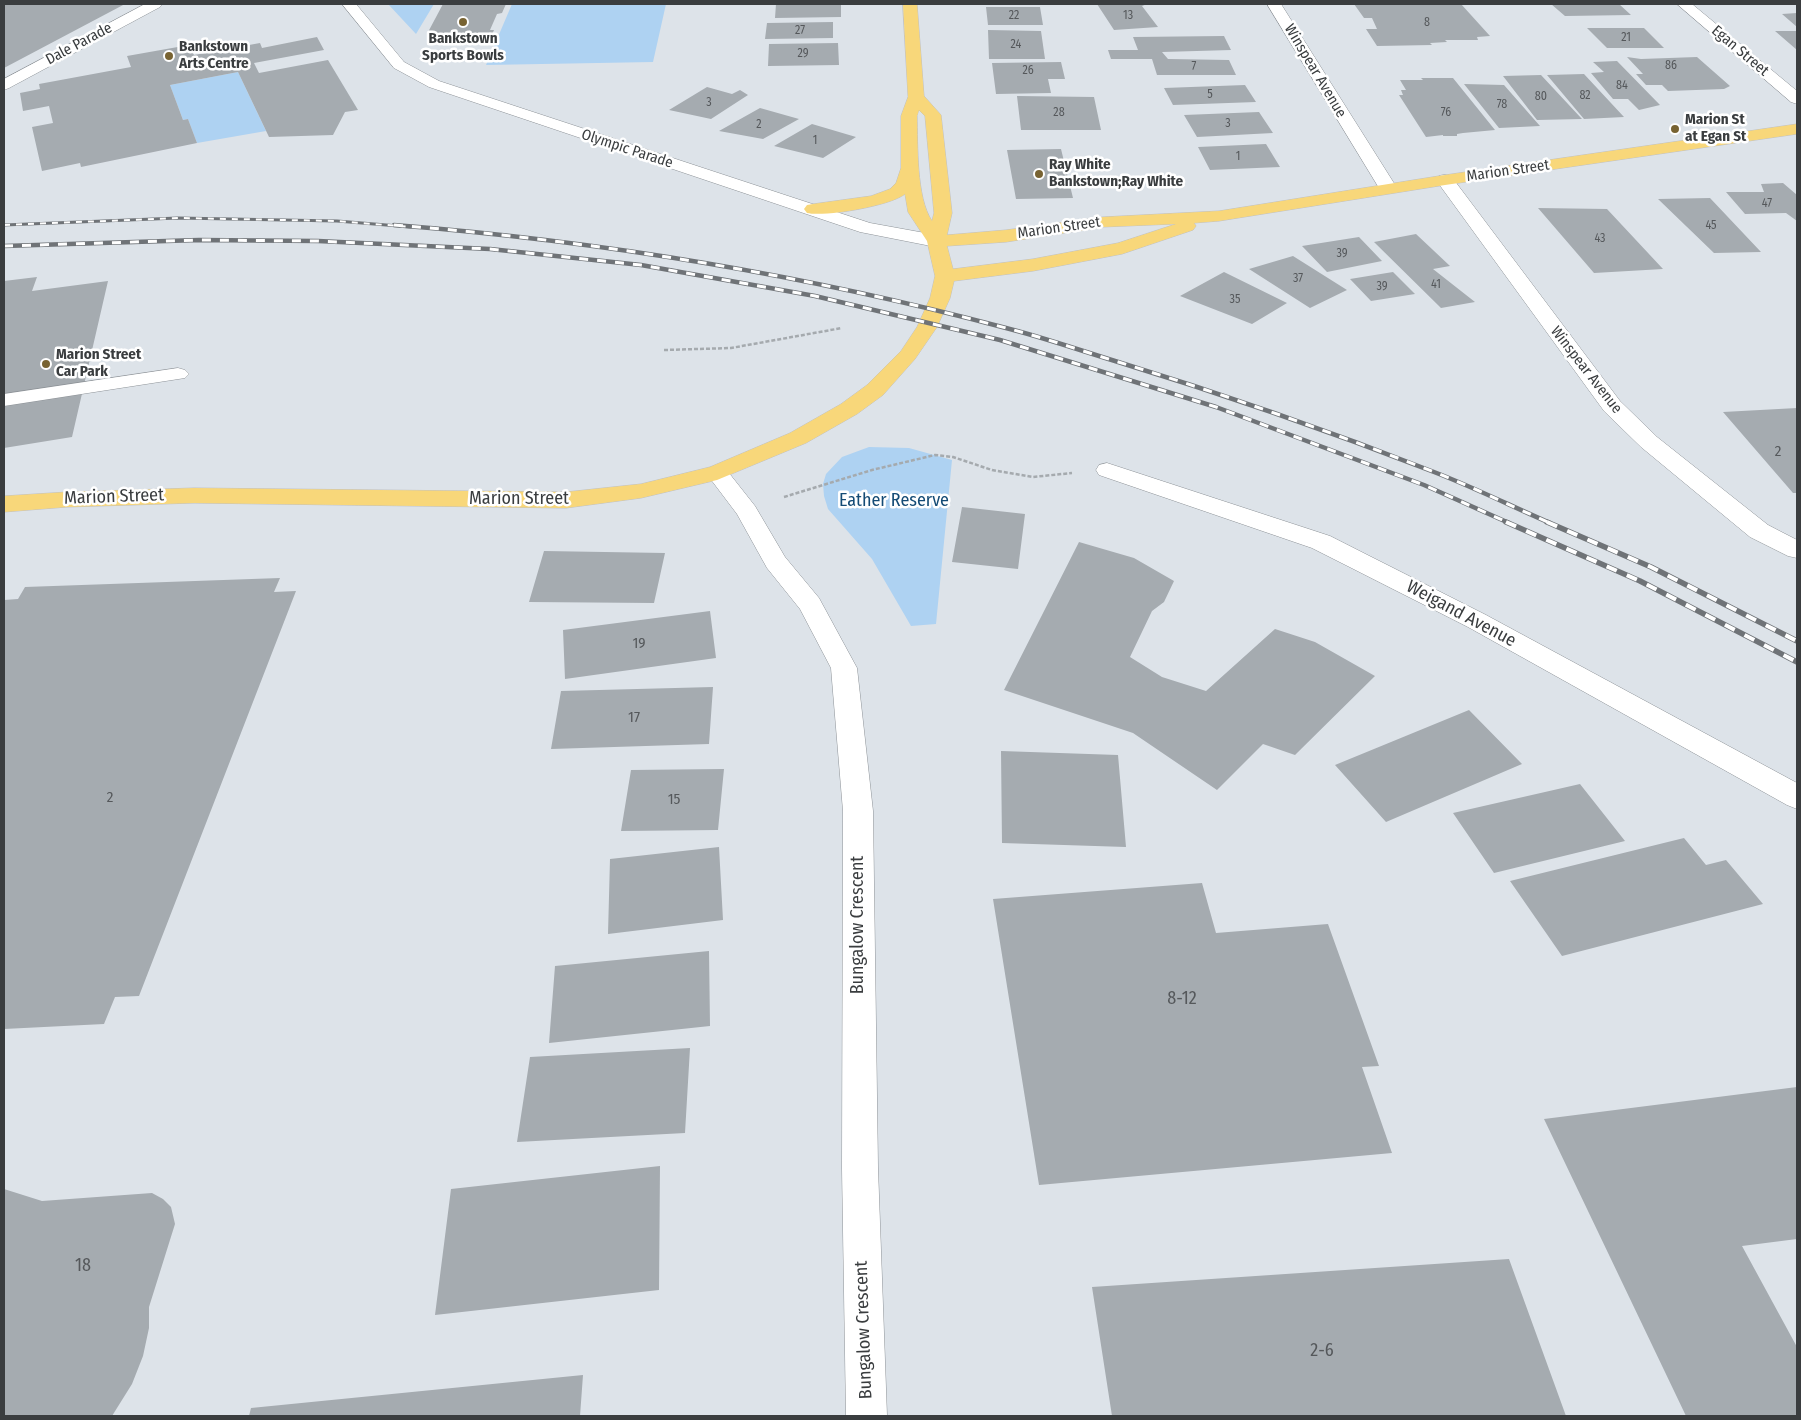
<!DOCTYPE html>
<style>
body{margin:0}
#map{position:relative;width:1801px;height:1420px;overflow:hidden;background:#dde3e9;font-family:"Fira Sans Condensed",sans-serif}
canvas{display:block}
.frame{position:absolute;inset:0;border:5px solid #3a3d3f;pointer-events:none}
</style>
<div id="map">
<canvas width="1801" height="1420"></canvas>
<div class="frame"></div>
</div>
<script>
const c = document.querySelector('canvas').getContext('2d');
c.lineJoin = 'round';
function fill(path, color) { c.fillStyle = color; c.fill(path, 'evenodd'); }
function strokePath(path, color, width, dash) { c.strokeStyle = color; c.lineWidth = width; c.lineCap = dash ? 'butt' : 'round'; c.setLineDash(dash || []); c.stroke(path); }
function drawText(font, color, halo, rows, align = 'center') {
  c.font = font + ' "Fira Sans Condensed",sans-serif'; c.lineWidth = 5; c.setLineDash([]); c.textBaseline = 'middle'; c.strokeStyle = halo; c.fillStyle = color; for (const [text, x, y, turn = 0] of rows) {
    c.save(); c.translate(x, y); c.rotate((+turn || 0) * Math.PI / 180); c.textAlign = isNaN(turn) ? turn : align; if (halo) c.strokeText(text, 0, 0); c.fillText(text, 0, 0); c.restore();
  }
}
fill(new Path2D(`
 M388,4h46l-18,30z
 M512,4h154l-13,58 -167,3z
 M238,72l28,59 -69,12 -9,-24 -5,1 -13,-35z
 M869,447l40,1 43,12 -16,164 -25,2 -39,-67 -44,-50 -4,-13 -1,-12 3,-10 16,-17z`), '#aed2f2');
fill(new Path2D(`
 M4,4h121l-121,64z
 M443,4h63l-4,9 -5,1 -7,16h4l-4,9h-6l-3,5h-41l5,-10h-18z
 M776,4h65v13l-66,1z
 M1097,4h50l-5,2 16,21 -44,3z
 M1354,4h107l29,32 -13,1 1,3h-33l2,2 -17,1 2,2 -55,1 -11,-17h11l-5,-11h-8z
 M1551,4h68l12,11 -66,1z
 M986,7h54l3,18h-55z
 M1797,13v14l-15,-13z
 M833,22v16l-68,1 2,-16z
 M1587,28h57l20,20h-57z
 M988,30l53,1 4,28h-56z
 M1775,31h22v19z
 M1224,36l7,14 -69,2 6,7 61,1 7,15h-79l-5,-16h-41l-3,-9h30l-5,-13z
 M317,37l7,13 -70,13 5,10 69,-13 30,50 -13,2 -12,23 -64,2 -31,-65 -68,13 13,35 5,-1 9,24 -116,24 -1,-4 -38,8 -10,-44 21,-4 -4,-17 -26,5 -3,-18 20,-4 -1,-5 92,-17 -4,-11 62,-11 5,10 66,-12 2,5z
 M838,43l1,22 -71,1 1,-22z
 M1627,57l14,2 56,-2 33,29 -6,3 -56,2 -6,-6h-16l-10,-11h7z
 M1617,61l43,44 -21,5 -11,-11h-15l-22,-26 13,-1 -11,-10z
 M1061,62l4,17h-17l3,14 -55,1 -4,-31z
 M1584,74l40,43 -40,2 -37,-44z
 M1541,75l41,44 -45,1 -34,-44z
 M1421,78h32l42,52 -32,3 -6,1v2h-14v-1l-17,2 -27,-42h4l-2,-5h5l-6,-10h23z
 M1464,84l40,1 36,41 -41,2z
 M1245,85l11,17 -83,3 -9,-17z
 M707,87l25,7 8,-4 8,5 -37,24 -42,-9z
 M1017,96l77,1 7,33h-80z
 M760,108l39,11 -36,20 -44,-8z
 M1259,112l14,21 -76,4 -13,-22z
 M812,124l44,13 -33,21 -49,-12z
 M1266,144l14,23 -70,3 -12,-23z
 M1061,149l12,49 -57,1 -9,-49z
 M1783,183l14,12v26l-11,-8 -41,1 -19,-22h38l-3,-8z
 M1710,198l51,54 -47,1 -56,-54z
 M1538,208l69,1 56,60 -69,4z
 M1416,234l34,32 -17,3 42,33 -34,6 -67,-66z
 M1359,237l23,24 -55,11 -25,-26z
 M1293,256l54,34 -37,18 -61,-39z
 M1224,272l63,31 -35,21 -72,-28z
 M1393,272l22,22 -44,7 -21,-22z
 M37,277l-5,14 76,-10 -36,156 -68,11v-167z
 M1797,408v85h-4l-70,-81z
 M962,507l63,7 -7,55 -66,-7z
 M1079,542l55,16 40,23 -10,21 -12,9 -22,46 32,20 44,14 69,-62 40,13 60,34 -80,79 -32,-11 -46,46 -84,-57 -129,-43z
 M544,551l121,2 -11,50 -125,-1z
 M280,578l-6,14 22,-1 -157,405 -24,1 -11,27 -100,5v-429l14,-1 7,-12z
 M710,611l6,47 -151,21 -2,-49z
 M713,687l-4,57 -158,5 10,-58z
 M1469,710l53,54 -136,58 -51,-57z
 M1001,751l117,4 8,92 -124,-4z
 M724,769l-6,61 -97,1 10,-61z
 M1580,784l45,57 -131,32 -41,-60z
 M1684,838l22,27 20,-5 37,44 -201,52 -52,-75z
 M719,847l4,73 -115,14 2,-75z
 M1202,883l14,50 112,-9 51,142 -17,1 30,86 -353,32 -46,-286z
 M709,951l1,75 -161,17 6,-77z
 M690,1048l-5,85 -168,9 13,-85z
 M1797,1087v152l-55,7 55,101v69h-111l-142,-297z
 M660,1166l-1,124 -224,25 16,-126z
 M4,1189l38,12 110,-8 11,6 8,8 4,17 -26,83v21l-6,28 -11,28 -20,32h-108z
 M1509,1259l57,157h-454l-20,-129z
 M583,1375l-3,41h-331l2,-8z`), '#a5abb0');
const minor = new Path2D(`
 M145,4h17l-2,3 -151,81 -5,2v-11z
 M342,4h14l48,58 35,19 431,142 66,12 7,2 2,4 -2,4 -7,2 -76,-15 -431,-145 -35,-19z
 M1267,4h14l116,184 -3,4 -6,1 -6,-1 -3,-4z
 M1677,4h15l105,87v13l-6,-2z
 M1445,175l6,1 169,225 37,36 111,88 29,15v18l-9,-2 -38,-19 -109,-90 -37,-36 -168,-231 3,-4z
 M178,368l7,2 4,4 -4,4 -181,28v-12z
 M1107,463l223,73 156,79 311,168v26l-10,-4 -319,-178 -156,-79 -213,-73 -3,-5 3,-5z
 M717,466l8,2 30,38 30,51 34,41 38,70 16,143 5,357 9,248h-41l-4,-248 1,-357 -12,-143 -31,-59 -33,-41 -30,-54 -31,-41 3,-5z`);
const major = new Path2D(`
 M903,4h14l7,92 17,19 11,98 -5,22 59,-5 97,-13 116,-6 226,-36 352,-51v10l-352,51 -226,36 -25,2 2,3 -3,4 -71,24 -89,17 -79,10 -4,17 -13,29 -22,32 -32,36 -26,19 -51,29 -89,37 -76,18 -75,10 -372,-5 -127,4 -63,5v-16l63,-4 127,-4 372,4 75,-8 69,-17 80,-34 51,-29 26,-19 34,-34 16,-24 13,-29 5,-22 -8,-35 -19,-29 -3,-18c-15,12 -80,23 -98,19l-3,-4 3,-4 6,-1 58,-8 19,-7 6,-6 5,-15v-52l7,-19zM919,110l6,6 9,97 -2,8c-16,-24 -14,-76 -15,-105zM1176,224l-58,19 -85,16 -80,10 -6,-23 59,-4 97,-15z`);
strokePath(minor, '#8d9297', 1);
strokePath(major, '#c0c1c2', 1);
strokePath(new Path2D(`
 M664,350l67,-2 111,-20
 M784,497l88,-27 63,-15 18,2 39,13 41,7 39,-4`), '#a5aaae', 2.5, [4, 2]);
fill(minor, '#fff');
fill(major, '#f8d77a');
const railFar2 = new Path2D(`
 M4,225l174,-7 159,3 74,6`);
const railFar1 = new Path2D(`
 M394,225c206,16 412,50 612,103 36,9 73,22 109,33 108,33 214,70 319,111 39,15 77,34 116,51
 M4,246l195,-6 119,1 172,8 151,16 174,31 185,44 216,67 208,78 85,38`);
const rail = new Path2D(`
 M1506,522l134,59 157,81
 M1547,522l104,45 146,74`);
strokePath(railFar2, '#6f7377', 3);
strokePath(railFar1, '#6f7377', 4.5);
strokePath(rail, '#6f7377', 5.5);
strokePath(railFar2, '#fff', 2, [6]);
strokePath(railFar1, '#fff', 3, [9]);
strokePath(rail, '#fff', 4, [11]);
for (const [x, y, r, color] of [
 [463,22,5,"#786332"],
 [169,56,5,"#786332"],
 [1675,129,5,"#786332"],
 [1039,174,5,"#786332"],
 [46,364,5,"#786332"]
]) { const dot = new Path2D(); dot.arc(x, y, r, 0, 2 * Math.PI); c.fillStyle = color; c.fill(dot); strokePath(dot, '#fff', 2); }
drawText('12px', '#55585b', null, [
 ["22",1014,16],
 ["13",1128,16],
 ["8",1427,23],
 ["27",800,31],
 ["21",1626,38],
 ["24",1016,45],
 ["29",803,54],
 ["86",1671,66],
 ["7",1194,67],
 ["26",1028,71],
 ["84",1622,86],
 ["5",1210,95],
 ["82",1585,96],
 ["80",1541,97],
 ["3",709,103],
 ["78",1502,105],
 ["28",1059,113],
 ["76",1446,113],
 ["3",1228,124],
 ["2",759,125],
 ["1",815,141],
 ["1",1238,157],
 ["47",1767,204],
 ["45",1711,226],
 ["43",1600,239],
 ["39",1342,254],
 ["37",1298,279],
 ["41",1436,285],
 ["39",1382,287],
 ["35",1235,300]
]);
drawText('bold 15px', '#3a3d3f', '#fff', [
 ["Bankstown",463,39,"center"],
 ["Sports Bowls",463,56,"center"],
 ["Bankstown",179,47],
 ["Arts Centre",179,64],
 ["Marion St",1685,120],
 ["at Egan St",1685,137],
 ["Ray White",1049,165],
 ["Bankstown;Ray White",1049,182],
 ["Marion Street",56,355],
 ["Car Park",56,372]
], 'left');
drawText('15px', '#3a3d3f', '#fff', [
 ["Dale Parade",79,44,-28],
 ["Egan Street",1740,51,40],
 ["Winspear Avenue",1315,71,59],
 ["Olympic Parade",627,149,18],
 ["Marion Street",1508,171,-8],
 ["Marion Street",1059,228,-8],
 ["Winspear Avenue",1586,370,52]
]);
drawText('15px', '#55585b', null, [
 ["2",1778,452],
 ["19",639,644],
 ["17",634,718],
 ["2",110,798],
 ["15",674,800]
]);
drawText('18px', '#3a3d3f', '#fff', [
 ["Marion Street",114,497,-2],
 ["Marion Street",519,499],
 ["Weigand Avenue",1461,614,28],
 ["Bungalow Crescent",858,925,-90],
 ["Bungalow Crescent",864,1330,-92]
]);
drawText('18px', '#144b75', '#fff', [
 ["Eather Reserve",894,501]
]);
drawText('18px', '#55585b', null, [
 ["8-12",1182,999],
 ["18",83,1266],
 ["2-6",1322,1351]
]);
</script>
